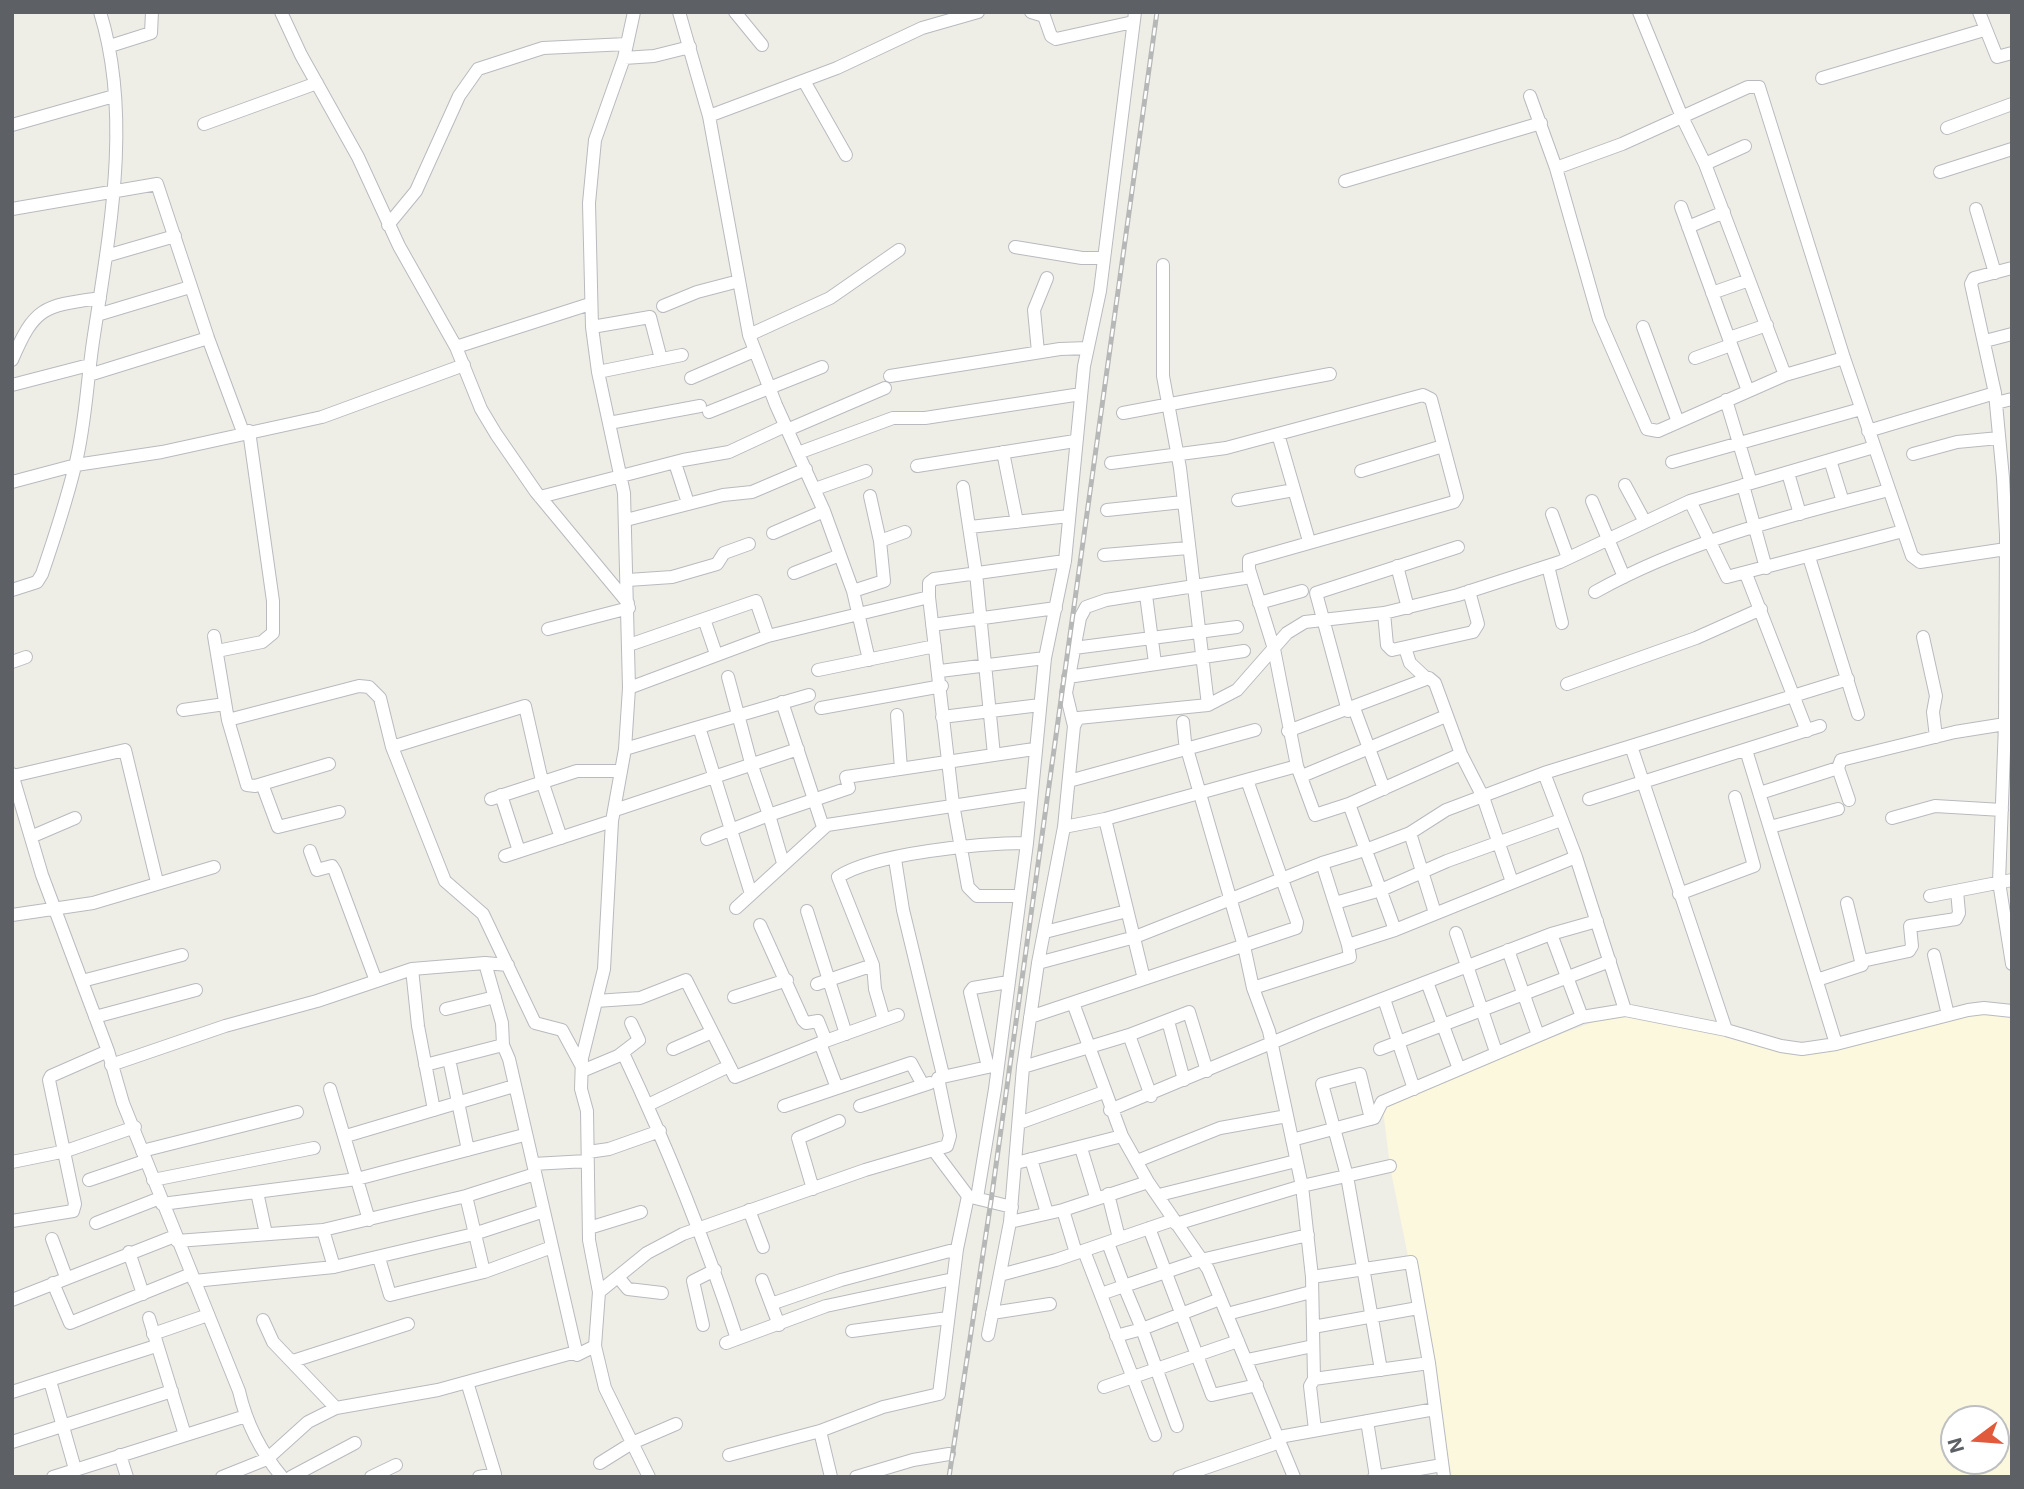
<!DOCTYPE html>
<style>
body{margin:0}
#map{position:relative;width:2024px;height:1489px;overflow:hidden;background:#efeee6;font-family:Inter,sans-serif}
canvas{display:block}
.frame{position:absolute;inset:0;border:14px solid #5d6065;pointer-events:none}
.north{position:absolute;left:1940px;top:1405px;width:70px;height:70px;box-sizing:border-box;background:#fff;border:2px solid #bebfc1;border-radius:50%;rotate:254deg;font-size:19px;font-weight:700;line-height:28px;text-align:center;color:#5d6065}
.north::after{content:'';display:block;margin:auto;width:24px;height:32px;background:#e05a3b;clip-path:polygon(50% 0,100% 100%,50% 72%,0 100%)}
</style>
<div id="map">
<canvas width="2024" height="1489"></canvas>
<div class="frame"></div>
<div class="north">N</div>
</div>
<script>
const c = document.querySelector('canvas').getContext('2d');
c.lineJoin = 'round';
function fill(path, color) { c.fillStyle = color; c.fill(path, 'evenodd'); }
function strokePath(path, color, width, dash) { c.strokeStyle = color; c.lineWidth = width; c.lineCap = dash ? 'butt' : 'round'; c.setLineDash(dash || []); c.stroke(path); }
fill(new Path2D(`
 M1984,1008l28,4v465h-560l-62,-311 -8,-64 243,-92 177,39zM1954,1419h42v42h-42z`), '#fcf8dd');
const minor = new Path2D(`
 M281,12l20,43 57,102 41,89 57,101 25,62 15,25 40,58 92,111
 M634,12l-10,46 -29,82 -6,63 3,124 6,45 26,121 5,195 -4,61 -13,72 -8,148 -22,89 -1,31 6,22 2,129 10,52 -4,54 10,42 44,89
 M679,12l30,104 40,219 27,70 48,106 29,80 16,69
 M735,12l27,33
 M1031,12l13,4 7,20 5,3 77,-17
 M1639,12l43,105 23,47 80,211
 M1979,12l18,45 15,-4
 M110,46l41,-13 1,-21
 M624,58l30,-2 36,-9
 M1822,78l162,-48
 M804,81l42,74
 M1530,96l26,72 43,151 48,110 11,2 127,-56 59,-17
 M709,116l128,-48 85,-40 56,-16
 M204,124l113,-41
 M12,125l102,-29
 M1947,128l65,-24
 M1705,164l40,-18
 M1556,168l66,-24 126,-57h11l85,271 68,198 8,6 86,-13
 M1940,172l72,-23
 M1345,181l196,-58
 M1681,207l67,184
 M12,209l145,-25 51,154 35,94
 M1976,209l19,64
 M388,225l28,-34 43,-95 19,-27 65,-21 84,-4
 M1688,227l36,-15
 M1015,247l67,11h22
 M106,256l69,-20
 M1163,265v111l17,92 28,237
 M2012,268l-38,10 -3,6 24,109 8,85 3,57 -1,189 -6,158 13,82
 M1712,293l37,-13
 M663,306l34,-14 42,-11
 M97,315l93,-28
 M592,327l58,-10 11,42
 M1643,327l35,95
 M749,335l81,-37 69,-48
 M1729,338l38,-13
 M1985,341l27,-7
 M456,347l134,-43
 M1038,352l-4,-42 13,-32
 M1695,358l36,-13
 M12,360c23,-54 32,-54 88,-62
 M598,372l84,-17
 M89,375l119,-37
 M890,376l170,-27 28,-1
 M691,378l63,-27
 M12,385l77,-20
 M1726,400l25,83
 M1996,403l16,-4
 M709,412l113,-45
 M1123,413l207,-39
 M609,423l91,-17
 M787,430l98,-42
 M1868,431l127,-38
 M1278,434l31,107
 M1003,452l14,70
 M798,453l95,-35h32l156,-24
 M1913,454l44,-12 42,-4
 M1830,460l13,42
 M1672,462l189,-53
 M675,463l13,40
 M1111,463l115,-15 197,-53 8,4 26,98 -3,5 -205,58v9l25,80 23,117
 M917,466l158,-25
 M1361,471l82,-25
 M1788,473l12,41
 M12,482l64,-17 86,-13 160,-35 142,-52
 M1625,485l20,37
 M1743,485l23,83
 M963,487l13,86 18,182
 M815,489l51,-18
 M870,496l10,45
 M540,497l143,-37 46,-8 56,-26
 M1238,500l56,-10
 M1592,501l32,76
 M1690,501l37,76 176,-46
 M1107,510l76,-8
 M1552,514l16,44
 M626,520l97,-25 29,-3 54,-23
 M970,527l99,-11
 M773,533l51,-22
 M1104,555l84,-7
 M1809,557l49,157
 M1397,566l11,42
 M1548,566l14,57
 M794,573l46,-18
 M1746,574l61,157
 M628,580l44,-3 45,-13 7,-11 25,-9
 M12,590l25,-8 5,-8c12,-35 24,-72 33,-108 11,-42 12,-88 19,-131 16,-105 38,-220 6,-323
 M853,591l31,-10 -4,-40 25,-9
 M1595,592c91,-51 193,-76 294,-102
 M1146,595l9,68
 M929,597v-14l5,-4 131,-18
 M1259,603l43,-12
 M1384,613l3,32 5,5 81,-18 5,-8 -9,-33
 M704,619l12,35
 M932,625l124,-17
 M548,629l81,-21
 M214,636l14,84 19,65 8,1 74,-22
 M1923,637l13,59 -3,16 3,25
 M629,645l127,-44 12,35
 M1074,648l163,-21
 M1405,648l5,15 16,15
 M217,651l45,-9 11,-9v-32l-24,-170
 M12,662l14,-5
 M818,670l117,-24
 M940,671l105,-13
 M728,677l23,86 18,52 80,-27 -3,-11 188,-28
 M1068,677l176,-26
 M1567,684l129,-46 65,-29
 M629,688l139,-52 161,-39 24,207 15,83 9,9h43
 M782,702l41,125
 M821,708l121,-22
 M1354,708l30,81
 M183,710l42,-6
 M1348,711l-32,-118 142,-46
 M897,715l4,54
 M942,717l98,-12
 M228,720l131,-34 10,1 11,11 12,49 53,134 38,33 52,109 27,7 19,35
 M1183,722l2,20 59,204 9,42 16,43 33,155 10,91 2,102 -4,7 5,44
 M1074,726l-8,-33 14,-75 6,-11 20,-7 145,-23
 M699,727l110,-32
 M1631,746l95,284
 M392,747l133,-41 17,75 19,57
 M625,749l74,-22 52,167
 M1746,750l90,294
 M1461,754l22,43 29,85
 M1544,773l32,84 49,153
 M12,774l30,101 66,176 15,52 116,288c7,31 22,61 43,86
 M13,776l112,-26 32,132
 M1302,776l144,-60
 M1069,781l186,-51
 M262,784l16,43 61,-15
 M1760,793l78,-25
 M501,795l18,56
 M491,799l86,-28h44
 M1589,799l231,-73
 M1849,800l-11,-32 3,-8 114,-28 50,-8
 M1349,804l46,126
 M615,810l183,-61
 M1892,818l43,-12 67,4
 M1105,819l39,160
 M1064,827l41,-8 192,-53 18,49 34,-11 112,-50 -26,-71 -6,-5 -141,53
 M1770,827l68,-18
 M1410,833l25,80
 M33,836l42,-18
 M707,839l62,-24 14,48
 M310,851l7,19 15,-4 3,5 41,110
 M505,856l107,-35
 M895,859l8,51 40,165
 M1322,863l26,82
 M1679,894l75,-28 -19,-69
 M1930,896l82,-16
 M1335,903l46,-13 66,-29 114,-41
 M736,908l91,-83 204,-31
 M807,911l39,123
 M12,915l81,-12 121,-36
 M760,925l43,95 3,3 12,-2 8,20
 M1045,932l82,-21
 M1456,933l40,119
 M1551,934l46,-13
 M1508,950l30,85
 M1934,955l14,60
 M1862,961l47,-10 3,-5 -2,-20 46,-7 3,-6 -2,-22
 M485,963l17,60 1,22 6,14 68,296 18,-9
 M1038,963l97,-26 187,-74 46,-14 42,-16 36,-23 98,-37 304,-94
 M412,969l6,57 16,84
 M1817,980l45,-15 -15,-62
 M82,981l100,-26
 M1427,982l32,87
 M817,984l56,-19
 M1253,988l97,-31 -2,-12 47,-15 181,-73
 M734,997l53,-17
 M1384,999l30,90
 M596,1001l44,-3 46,-18 49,97 85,-34 17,45 74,-25 12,22
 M1073,1003l49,133 26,46 60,87 86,208
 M446,1009l49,-12
 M95,1017l101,-27
 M1030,1017l266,-89 1,-6 -50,-142
 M884,1020l-9,-31 -2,-24 -35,-88c36,-24 144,-34 189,-34
 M1168,1021l16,59
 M1129,1035l22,61
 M820,1043l78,-28
 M673,1049l39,-17
 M1380,1049l230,-88
 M623,1053c44,93 82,187 114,286
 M449,1059l19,91
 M111,1065l114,-39 92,-25 95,-32 73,-6 23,2
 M425,1065l78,-20
 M988,1067l-18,-75 3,-4 35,-6
 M1023,1067l106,-32 60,-23 18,59
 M582,1071l36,-15 21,-16 -8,-17
 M330,1089l39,131
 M648,1105l81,-39
 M784,1106l53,-18
 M860,1106l70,-23
 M1110,1110l207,-86 234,-90 31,83
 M1371,1119l-11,-45 -38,10 25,92 34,194
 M1019,1123l85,-31
 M346,1136l168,-50
 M1292,1140l82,-22 8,-16 200,-85 43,-7 101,20 55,16 21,3 34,-5 132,-34 16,-2 28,3
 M1081,1148l15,49
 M142,1151l155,-39
 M588,1152l21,-3 51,-18
 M1031,1159l16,54
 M1137,1161l83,-33 67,-12
 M12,1162l54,-11 69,-24
 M1016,1163l106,-27
 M533,1164l54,-3
 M89,1180l56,-19
 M153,1180l161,-32
 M813,1189l-15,-51 41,-17
 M257,1192l9,42
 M1108,1194l11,44
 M1159,1195l137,-34
 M466,1196l18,76
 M971,1197l41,10
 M977,1198l18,-109 32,-246 18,-185 20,-97 19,-195 16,-75 35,-279
 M162,1204l195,-25 167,-44
 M749,1210l14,37
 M1063,1210l13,43
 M12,1221l61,-10 2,-7 -26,-124 2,-4 57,-25
 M1010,1222l53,-12 85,-28
 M96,1223l64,-25
 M1176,1224l126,-38 88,-20
 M589,1228l52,-16
 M1149,1228l63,167 45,-10
 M323,1230l11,37
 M52,1239l14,38
 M177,1241l146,-11 143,-34 69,-22
 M1084,1251l71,184
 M129,1252l14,42
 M379,1258l11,37 94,-23 68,-25
 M1000,1275l56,-15 117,-40
 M618,1277l10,12 34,4
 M1312,1277l99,-15 18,101 15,114
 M762,1280l17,45
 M194,1281l140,-14 140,-33 70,-23
 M53,1283l17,40 121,-49
 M599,1292l48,-39 36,-19 182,-64 82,-24 3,-10 -12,-58 59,-13
 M1101,1294l23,-8 -16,-43
 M12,1300l163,-64
 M771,1304l70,-24 116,-31
 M992,1313l58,-9
 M1227,1314l84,-22
 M149,1318l36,117
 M263,1320l10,22 63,66
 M703,1325l-10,-44 22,-11
 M1313,1327l105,-19
 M852,1331l96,-13
 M153,1334l55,-19
 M988,1335l22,-113 13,-155 15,-104 26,-136 10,-101 4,-8 130,-13 29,-15 50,-57 18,-11 79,-9 74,-18 102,-33 130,-61 184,-54
 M1116,1336l26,-7 -18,-43 77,-26 107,-25
 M726,1343l100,-37 127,-27
 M1247,1360l66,-14
 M293,1361l115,-37
 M1314,1379l115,-16
 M50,1381l25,88
 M467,1382l28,92 -16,3
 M1104,1387l134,-46
 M12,1392l144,-46
 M1367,1421l9,56
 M1177,1426l-35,-97 78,-30
 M820,1431l11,46
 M1279,1437l156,-28
 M12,1442l160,-51
 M120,1455l7,22
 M729,1455l91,-24 63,-24 56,-13 18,-145 11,-53 -33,-44
 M600,1463l32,-20 44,-19
 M53,1477l193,-61
 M222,1477l45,-18 41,-37 28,-14 102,-18 138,-38
 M291,1477l64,-34
 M371,1477l25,-12
 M856,1477l57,-17 36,-6
 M1179,1477l101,-35
 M1374,1477l68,-12`);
strokePath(minor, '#b8babf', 14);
strokePath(minor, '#fff', 12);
const rail = new Path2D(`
 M949,1477l42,-276 166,-1189`);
strokePath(rail, '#b6b7b7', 5);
strokePath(rail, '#fff', 2.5, [8]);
</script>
